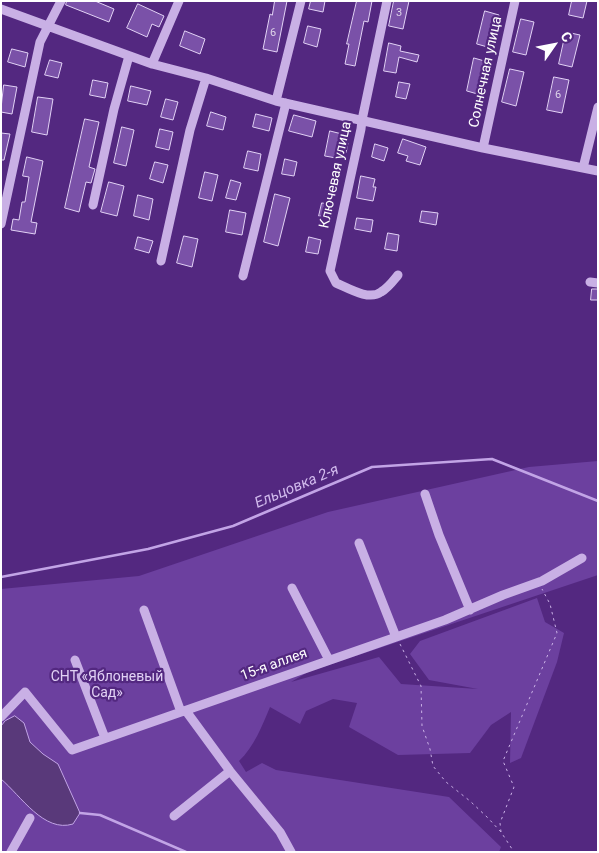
<!DOCTYPE html>
<meta charset="utf-8">
<style>
body{margin:0}
#map{position:relative;width:599px;height:853px;overflow:hidden;background:#532880;font-family:Roboto,sans-serif}
canvas{display:block}
.frame{position:absolute;inset:0;border:2px solid #fff;pointer-events:none}
.north{position:absolute;left:529px;top:20px;width:50px;height:50px;-webkit-text-stroke:4px #532880;paint-order:stroke;rotate:57deg;font-size:14px;font-weight:700;line-height:20px;text-align:center;color:#fff}
.north::after{content:'';display:block;margin:auto;width:18px;height:22px;background:#fff;clip-path:polygon(50% 0,100% 100%,50% 72%,0 100%)}
</style>
<div id="map">
<canvas width="599" height="853"></canvas>
<div class="frame"></div>
<div class="north">С</div>
</div>
<script>
const c = document.querySelector('canvas').getContext('2d');
c.lineJoin = 'round';
function fill(path, color) { c.fillStyle = color; c.fill(path, 'evenodd'); }
function strokePath(path, color, width, dash) { c.strokeStyle = color; c.lineWidth = width; c.lineCap = dash ? 'butt' : 'round'; c.setLineDash(dash || []); c.stroke(path); }
function drawText(font, color, halo, rows, align = 'center') {
  c.font = font + ' Roboto,sans-serif'; c.lineWidth = 4.5; c.setLineDash([]); c.textBaseline = 'middle'; c.strokeStyle = halo; c.fillStyle = color; for (const [text, x, y, turn = 0] of rows) {
    c.save(); c.translate(x, y); c.rotate((+turn || 0) * Math.PI / 180); c.textAlign = isNaN(turn) ? turn : align; if (halo) c.strokeText(text, 0, 0); c.fillText(text, 0, 0); c.restore();
  }
}
fill(new Path2D(`
 M598,461v114l-290,97 -17,10 88,-25 22,27 77,5 -49,-9 -19,-26 10,-13 117,-43 8,24 19,11 -7,29 -36,96 -11,5 1,-51 -20,13 -21,28 -72,2 -49,-28 8,-24 -24,-4 -27,12 -6,13 -30,-17c-8,19 -16,40 -31,54l7,11 16,-9 14,7 173,27 52,50 -2,5h-498v-263l138,-13 189,-64 201,-45z`), '#6c409f');
const water = new Path2D(`
 M15,716l9,7 6,19 13,12 15,10 22,49 -7,11c-29,9 -52,-28 -72,-45v-53l4,-5z`);
fill(water, '#59397a');
strokePath(water, '#c2a4e6', 1);
strokePath(new Path2D(`
 M1,577l147,-28 85,-23 139,-59 120,-8 106,42
 M80,813l20,2 86,37`), '#c2a4e6', 2.5);
const building = new Path2D(`
 M67,1h28l19,8 -5,13 -43,-17z
 M275,1h12l-10,51 -14,-3 7,-35 2,1z
 M311,1h14l-2,11 -14,-3z
 M357,1h15l-4,21 -4,-1 -9,45 -10,-2 4,-20h-2z
 M394,1h15l-6,28 -14,-3z
 M572,1h15l-4,17 -14,-3z
 M138,4l26,12 -5,11 -7,-3 -5,13 -20,-9z
 M485,11l14,4 -8,33 -14,-4z
 M521,19l13,3 -8,33 -13,-3z
 M308,26l13,3 -4,18 -13,-4z
 M185,31l20,8 -5,15 -20,-8z
 M566,32l14,3 -8,32 -13,-3z
 M389,43l12,3 -1,5 19,4 -2,7 -18,-5 -3,16 -12,-2z
 M12,49l16,4 -3,14 -17,-5z
 M474,58l14,4 -7,33 -14,-4z
 M50,60l12,3 -4,15 -13,-3z
 M510,69l14,3 -8,34 -14,-4z
 M554,77l15,3 -7,33 -15,-3z
 M93,80l15,3 -3,15 -15,-3z
 M399,82l11,2 -4,15 -10,-2z
 M4,85l13,2 -5,27 -11,-2z
 M131,86l20,5 -4,14 -19,-4z
 M38,97l15,2 -6,36 -15,-3z
 M166,99l12,3 -5,18 -12,-3z
 M211,112l15,5 -3,13 -16,-4z
 M256,114l16,4 -3,13 -16,-4z
 M294,115l22,6 -4,16 -23,-6z
 M85,119l14,3 -10,45 6,2 -4,14 -5,-1 -7,30 -14,-4z
 M122,127l12,3 -8,36 -12,-3z
 M160,129l13,3 -4,18 -13,-3z
 M330,131l12,3 -2,8 8,1 -2,10 -8,-2 -2,7 -11,-2z
 M1,133l9,1 -6,26h-3z
 M403,139l23,8 -6,18 -14,-4 2,-5 -10,-3z
 M375,144l13,4 -4,13 -12,-4z
 M248,151l13,3 -3,17 -14,-3z
 M27,157l16,4 -12,61 6,1 -2,11 -24,-4 2,-11 6,1 3,-18h3l4,-25 -6,-1z
 M285,159l12,3 -3,14 -12,-2z
 M155,162l13,3 -5,18 -13,-4z
 M205,172l13,3 -6,26 -13,-3z
 M361,176l14,3 -2,8h3l-3,14 -16,-3z
 M231,180l10,3 -5,17 -10,-2z
 M109,182l15,4 -7,30 -16,-4z
 M275,194l15,4 -12,48 -14,-4z
 M138,195l15,4 -4,21 -15,-4z
 M322,203l12,2 -3,13 -12,-2z
 M230,210l16,3 -4,22 -16,-3z
 M422,211l16,2 -2,12 -16,-3z
 M357,218l16,2 -2,12 -16,-3z
 M388,233l11,2 -2,16 -12,-2z
 M184,236l14,3 -6,28 -15,-4z
 M138,237l15,4 -4,12 -14,-4z
 M309,237l12,3 -3,14 -12,-2z
 M592,289h6v11h-7z`);
fill(building, '#7a51a8');
strokePath(building, '#e2d2f5', 1);
strokePath(new Path2D(`
 M400,644l21,42 1,40 8,23 3,17 13,16 24,19 18,17 13,14 13,20
 M501,832l-1,-9 14,-36 -11,-26 54,-128 -7,-29 -8,-15`), '#c9b0e5', 1, [2.5, 4]);
strokePath(new Path2D(`
 M387,1l-25,119 -1,9 -31,142 6,12c12,5 33,18 45,9 7,-4 12,-11 17,-17
 M1,9l151,55 54,14 70,23 207,47 115,23
 M152,64l27,-63
 M276,101l25,-100
 M483,148l32,-147
 M583,168l15,-61
 M93,205l21,-96 15,-53
 M1,224l39,-182 21,-41
 M161,261l29,-131 16,-52
 M243,276l43,-173
 M590,282l8,1
 M425,494l14,41 31,75
 M359,543l37,94
 M292,588l37,72
 M144,610l37,102
 M75,660l30,78
 M186,711l44,60 50,61 11,20
 M1,717l24,-25 47,58 373,-130 58,-25 39,-14 40,-23
 M174,816l56,-45
 M11,852l19,-34`), '#c9b0e5', 9);
drawText('11px', '#ded4e9', null, [
 ["3",399,13],
 ["6",273,33],
 ["6",558,95]
]);
drawText('14px', '#fff', '#532880', [
 ["Солнечная улица",486,72,-78],
 ["Ключевая улица",336,175,-78],
 ["15-я аллея",274,665,-20]
]);
drawText('14px', '#e2d2f5', '#532880', [
 ["СНТ «Яблоневый",107,677],
 ["Сад»",107,693]
]);
drawText('italic 15px', '#d2bbed', '#532880', [
 ["Ельцовка 2-я",297,487,-23]
]);
</script>
